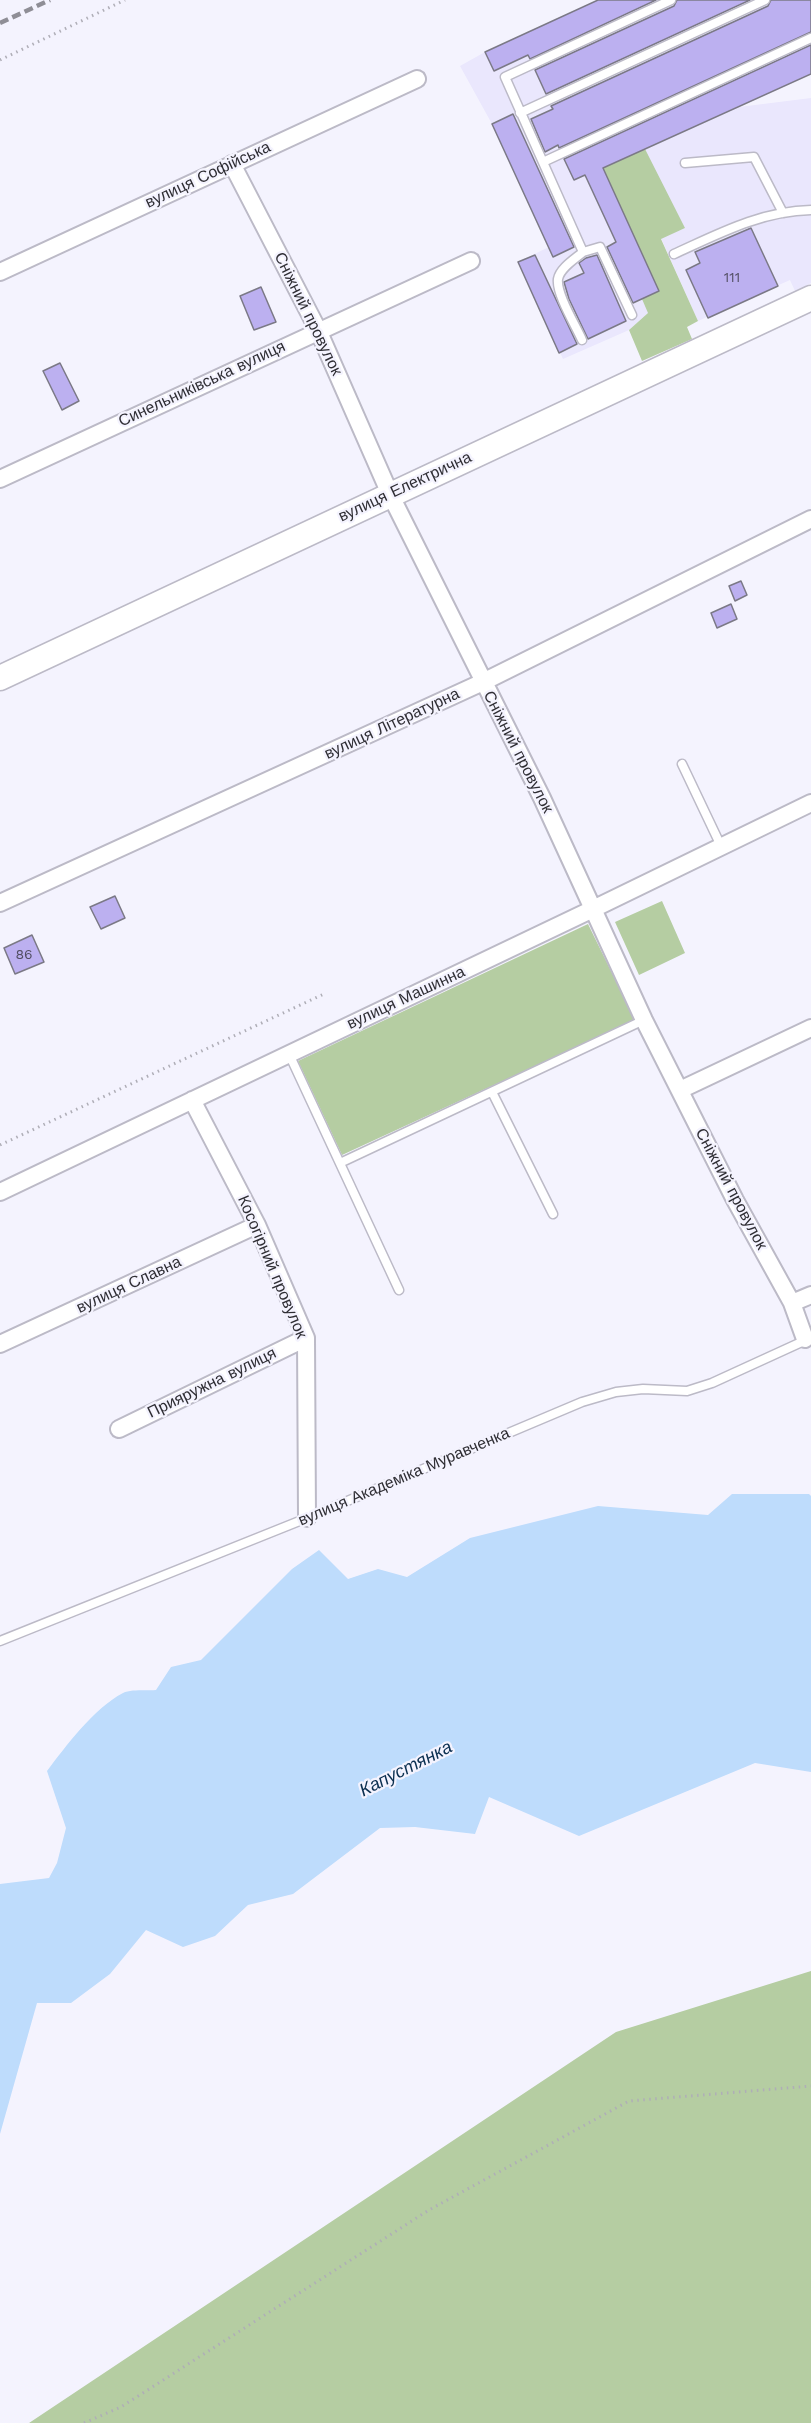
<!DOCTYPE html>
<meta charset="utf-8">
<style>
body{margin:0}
canvas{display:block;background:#f4f3fe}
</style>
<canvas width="811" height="2423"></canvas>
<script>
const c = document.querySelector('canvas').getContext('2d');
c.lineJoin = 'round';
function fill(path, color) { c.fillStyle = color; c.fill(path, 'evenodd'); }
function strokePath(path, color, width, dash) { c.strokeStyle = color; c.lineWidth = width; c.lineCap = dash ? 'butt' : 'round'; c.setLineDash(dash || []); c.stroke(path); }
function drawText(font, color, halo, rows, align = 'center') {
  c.font = font + ' "Work Sans",sans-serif'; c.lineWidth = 4.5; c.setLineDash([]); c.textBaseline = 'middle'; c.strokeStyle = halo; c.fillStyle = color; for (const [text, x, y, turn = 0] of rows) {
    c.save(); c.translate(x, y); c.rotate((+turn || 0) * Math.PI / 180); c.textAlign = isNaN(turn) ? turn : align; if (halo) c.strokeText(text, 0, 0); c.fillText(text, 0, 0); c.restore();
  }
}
fill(new Path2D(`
 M598,0h213v74l-72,33 72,-9v185l-16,8 -5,-11 -92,41 -37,-83 24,-10 -82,-60 56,123 -11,22 -19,17 -66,29 -45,-97 31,-15 -57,-123 -32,-58 25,-14z`), '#eae7fd');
fill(new Path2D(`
 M645,149l40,79 -24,11 37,82 -11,6 5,12 -50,22 -13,-31 19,-17 -6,-14 17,-8 -56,-123z
 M662,901l23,52 -46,22 -24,-53z
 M588,924l47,96 -293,135 -44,-94z
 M811,1971v452h-782l587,-391z`), '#b5cda2');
fill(new Path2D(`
 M732,1494h77l2,2v276l-56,-9 -176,73 -90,-39 -14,37 -60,-7 -35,1 -87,66 -45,11 -33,31 -32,11 -37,-17 -36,44 -39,29h-34l-37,131v-250l49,-6 8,-15 9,-35 -19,-57c19,-25 47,-63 76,-78 8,-4 23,-2 33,-3l15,-23 30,-7 91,-91 27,-19 29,29 30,-10 29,8 63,-39 128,-32 110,9z`), '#bedcfc');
const building = new Path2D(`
 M598,0h58l-126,59 -2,-4 -34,16 -9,-19z
 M677,0h73l-204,94 -11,-24 139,-64z
 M771,0h40v32l-252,116 -1,-3 -13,7 -14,-33 22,-10 -2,-3 217,-100z
 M811,45v29l-208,94 56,123 -26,12 -26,-56 9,-5 -31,-67 -11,5 -10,-21z
 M513,114l61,133 -21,10 -61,-133z
 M751,228l27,58 -70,32 -22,-48 14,-7 -5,-11z
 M535,255l42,89 -18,9 -41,-91z
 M597,255l29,66 -38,18 -19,-40 -5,-17 20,-9 -5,-10 7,-5z
 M261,287l15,35 -22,8 -14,-34z
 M60,363l19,38 -17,9 -19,-39z
 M741,581l6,14 -12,6 -6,-15z
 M731,604l6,15 -20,9 -6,-15z
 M115,896l10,22 -24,11 -11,-22z
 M32,935l12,27 -29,12 -11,-26z`);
fill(building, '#bcb0f0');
strokePath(building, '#7b7986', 1.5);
const lane = new Path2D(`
 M520,113l245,-113
 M543,162l268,-124
 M685,163l69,-6 29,56
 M583,252l17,-5 32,68
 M674,254c44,-20 87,-43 137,-44
 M582,340c-6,-14 -26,-46 -24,-61 2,-11 17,-20 25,-27l-78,-175 166,-77
 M682,764l39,82
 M289,1054l110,236
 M492,1092l61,122
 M340,1163l304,-143
 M0,1641l307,-123 275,-116 34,-10 27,-3 44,2 25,-8 94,-43`);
const street = new Path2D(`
 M232,164l86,166 72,164 152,304 102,222 91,180 57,103 13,36
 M0,272l417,-193
 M0,479l471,-218
 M0,903l483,-221 328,-163
 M680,1090l131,-62
 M192,1100l65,125 49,113 1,180
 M0,1192l593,-283 218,-106
 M792,1303l19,-8
 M0,1344l257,-119
 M119,1429l187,-91`);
const secondary = new Path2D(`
 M0,678l811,-380`);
strokePath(lane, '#bcbac7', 11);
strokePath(street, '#bcbac7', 20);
strokePath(secondary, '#bcbac7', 27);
strokePath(new Path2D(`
 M0,60l125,-60
 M0,1145l326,-152
 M84,2423l37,-16 308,-197 200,-109 182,-15`), '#afaeb7', 3, [1.5, 4.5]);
strokePath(lane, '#fff', 8);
strokePath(street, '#fff', 16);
strokePath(secondary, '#fff', 24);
strokePath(new Path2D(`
 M0,23l50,-23`), '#8f8e96', 4.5, [9, 4.5]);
drawText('14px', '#524e63', null, [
 ["111",732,278],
 ["86",24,955]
]);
drawText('16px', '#2f2e34', '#f4f3fe', [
 ["вулиця Софійська",208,175,-25],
 ["Сніжний провулок",308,314,64],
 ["Синельниківська вулиця",202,384,-25],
 ["вулиця Електрична",405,487,-25],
 ["вулиця Літературна",392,724,-25],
 ["Сніжний провулок",518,752,63],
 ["вулиця Машинна",406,998,-25],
 ["Сніжний провулок",731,1189,62],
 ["Косогірний провулок",272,1267,67],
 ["вулиця Славна",129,1285,-25],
 ["Прияружна вулиця",212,1383,-26],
 ["вулиця Академіка Муравченка",404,1477,-23]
]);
drawText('italic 18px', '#0b2f50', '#f4f3fe', [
 ["Капустянка",406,1769,-27]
]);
</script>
